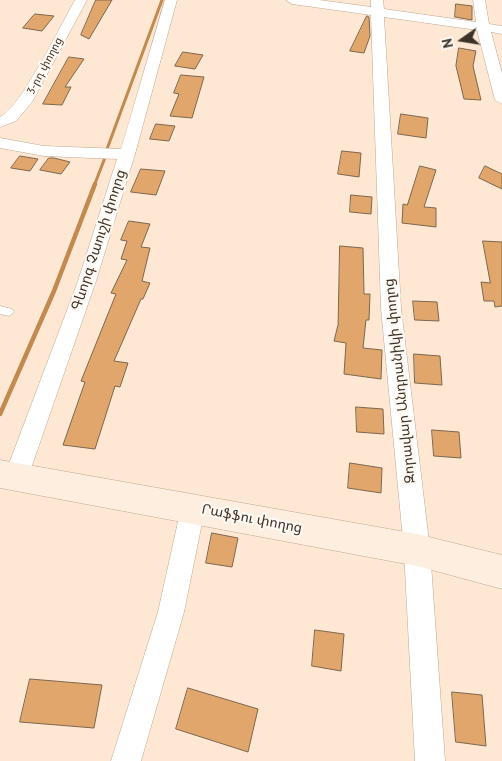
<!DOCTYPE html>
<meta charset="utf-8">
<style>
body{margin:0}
#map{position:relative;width:502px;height:761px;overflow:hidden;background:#fee8d3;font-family:"PT Sans",sans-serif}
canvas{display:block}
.north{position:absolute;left:437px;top:15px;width:50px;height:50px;-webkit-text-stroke:4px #fef9f3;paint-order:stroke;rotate:257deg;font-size:14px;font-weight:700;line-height:20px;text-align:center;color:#3e3329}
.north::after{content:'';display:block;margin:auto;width:18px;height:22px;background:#3e3329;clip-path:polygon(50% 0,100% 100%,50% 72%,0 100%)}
</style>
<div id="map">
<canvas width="502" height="761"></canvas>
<div class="north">N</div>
</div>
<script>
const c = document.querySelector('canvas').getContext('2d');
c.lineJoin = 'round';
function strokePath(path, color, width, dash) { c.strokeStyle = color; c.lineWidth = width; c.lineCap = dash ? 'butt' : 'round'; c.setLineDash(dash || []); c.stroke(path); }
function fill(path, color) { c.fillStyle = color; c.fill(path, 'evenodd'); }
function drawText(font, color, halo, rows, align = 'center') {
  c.font = font + ' "PT Sans","Noto Sans Armenian",sans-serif'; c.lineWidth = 4.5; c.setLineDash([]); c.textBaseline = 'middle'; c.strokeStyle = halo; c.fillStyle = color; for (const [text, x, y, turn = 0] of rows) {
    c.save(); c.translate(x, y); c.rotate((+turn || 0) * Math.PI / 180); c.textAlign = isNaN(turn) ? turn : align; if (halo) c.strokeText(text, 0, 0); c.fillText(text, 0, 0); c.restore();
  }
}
strokePath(new Path2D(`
 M107,149l55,-149
 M94,186l12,-31`), '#c38a50', 3);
strokePath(new Path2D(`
 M0,414l54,-123 41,-107`), '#c38a50', 4.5);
const building = new Path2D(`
 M96,0h16l-23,39 -8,-4z
 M456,4l16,2v14l-17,-3z
 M35,14l19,2 -12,15 -19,-3z
 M367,16l2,1 1,19 -6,17 -14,-2z
 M459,48l17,3 -3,15 8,34 -17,-1 -8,-33z
 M183,52l20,3 -8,14 -20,-3z
 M69,57l15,2 -19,28h6l-9,18 -19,-1z
 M181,75l23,2 -12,41 -22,-2 9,-22 -5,-1z
 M401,114l27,4 -2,20 -28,-4z
 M156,124l19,2 -6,15 -19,-2z
 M342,151l19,2 -2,24 -21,-3z
 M20,156l18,3 -8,12 -19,-3z
 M49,158h5l16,4 -9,12 -21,-4z
 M420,166l16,4 -12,37 12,1v19l-34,-4 1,-19 4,1z
 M485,166l17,8v15l-23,-11z
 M141,169l24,2 -9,24 -25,-3z
 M351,195l21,2 -1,17 -21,-2z
 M129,221l21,3 -9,23 9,1 -8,33 8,2 -7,16h-2l-27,62 14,2 -8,24 -5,-1 -20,63 -32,-4 22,-63 -4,-1 35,-87 -5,-1 16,-33 -6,-1 6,-18 -6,-1z
 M483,241l19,1v64l-7,1 -1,-6h-10l-3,-19 9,1z
 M340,246l23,2 1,46h6l-1,26h-3l-3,28 19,2 -1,29 -37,-5 2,-31 -12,-2 4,-16z
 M413,301l24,1 2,19 -24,-1z
 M414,354l26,2 2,29 -27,-2z
 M356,407l27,2 1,25 -27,-2z
 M432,430l27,2 2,26 -27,-2z
 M350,463l32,5 -1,25 -33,-5z
 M212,533l26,5 -6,29 -26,-4z
 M315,630l29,4 -3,37 -29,-5z
 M30,679l72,6 -8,43 -74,-6z
 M188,688l70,21 -10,43 -72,-23z
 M452,692l30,3 4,51 -30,-4z`);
fill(building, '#e0a66c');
strokePath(building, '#7e664f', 1);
const service = new Path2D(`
 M0,306l12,3 2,3 -5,4 -9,-2z`);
const minor = new Path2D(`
 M75,0h12l-55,102 -16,19 -16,6v-10c20,-8 62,-94 75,-117z
 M165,0h12l-42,154 -39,127 -68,196 -4,8 -8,3 -8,-3 -4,-8 74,-196 39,-122 -73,-3 -44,-8v-10l44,8 77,3z
 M286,0h33l52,7v-7h12l1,9 92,13 -3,-22h12l4,24 13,2v8l-11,-2 11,41v31l-7,-4 -18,-70 -93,-13 17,291 29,242 15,211h-30l-11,-211 -23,-242 -10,-293 -79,-11z
 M193,497l9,3 3,8 -21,104 -43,149h-30l47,-149 23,-104 3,-8z`);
const secondary = new Path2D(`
 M0,460l417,74 85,21v34l-85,-23 -417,-78z`);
strokePath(service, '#c1a78e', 1);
strokePath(minor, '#c1a78e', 1);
strokePath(secondary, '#c1a78e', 1);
fill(service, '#fff');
fill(minor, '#fff');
fill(secondary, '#fdeedf');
drawText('11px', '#3e3329', '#fef9f3', [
 ["3-րդ փողոց",45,66,-62]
]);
drawText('14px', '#3e3329', '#fef9f3', [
 ["Գևորգ Չաուշի փողոց",99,240,-72],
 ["Զորավար Անդրանիկի փողոց",400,381,-96],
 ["Րաֆֆու փողոց",252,519,11]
]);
</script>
